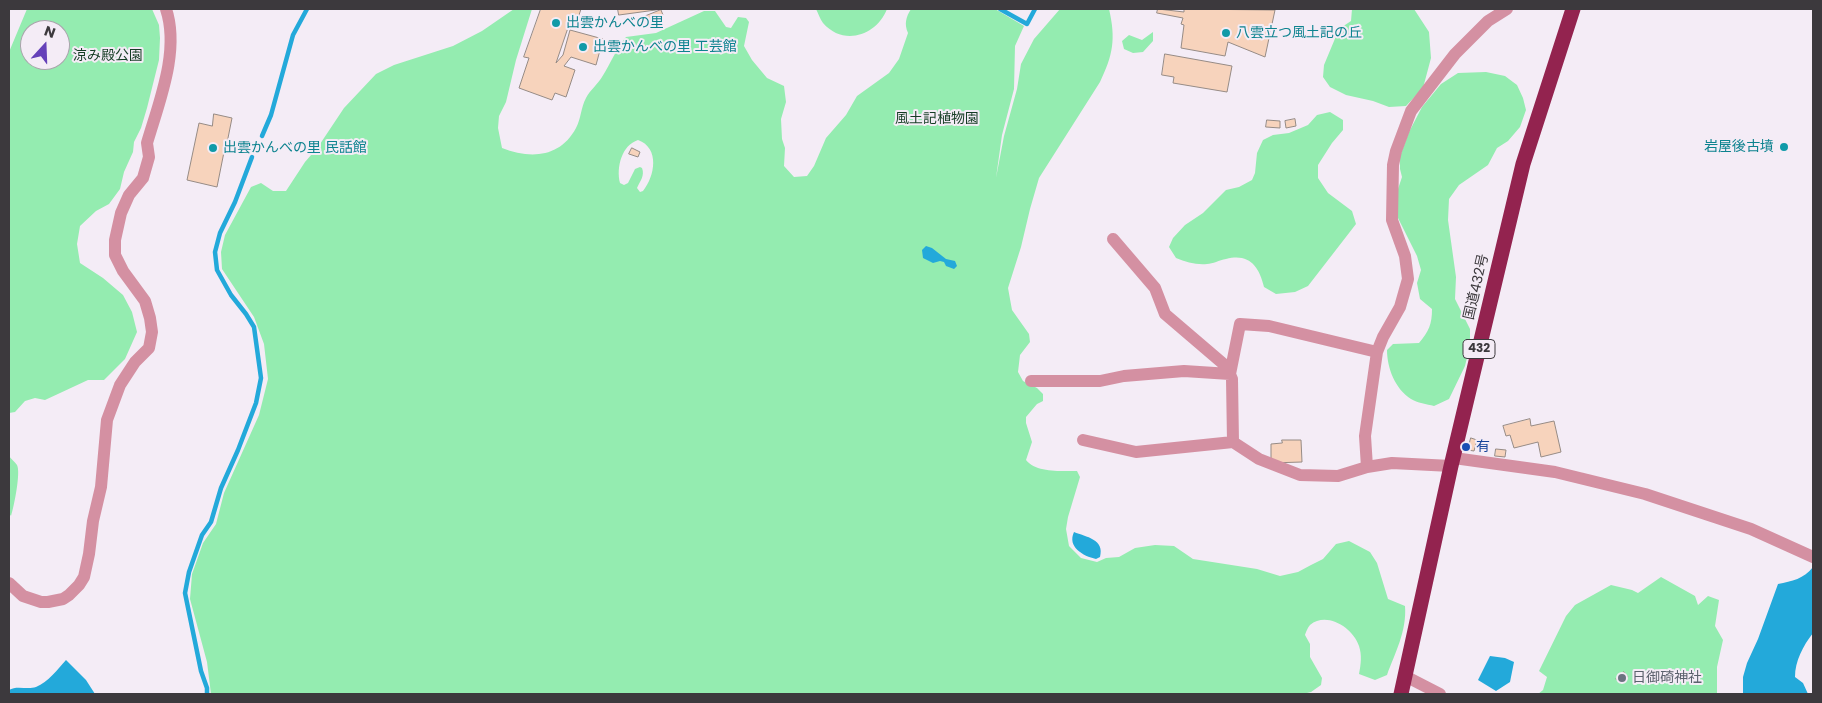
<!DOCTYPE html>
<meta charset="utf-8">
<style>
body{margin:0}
#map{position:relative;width:1822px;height:703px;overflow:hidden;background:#f4ecf6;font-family:Poppins,sans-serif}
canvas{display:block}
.frame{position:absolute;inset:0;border:10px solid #3c393d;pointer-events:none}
.north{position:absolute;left:20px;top:20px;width:50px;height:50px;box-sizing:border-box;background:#f4ecf6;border:1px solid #aaa4ac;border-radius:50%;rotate:20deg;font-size:14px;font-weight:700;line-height:20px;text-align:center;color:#3c393d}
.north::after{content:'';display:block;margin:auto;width:18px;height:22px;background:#6541b9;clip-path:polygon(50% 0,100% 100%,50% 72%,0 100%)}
</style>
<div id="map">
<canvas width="1822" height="703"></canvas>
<div class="frame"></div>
<div class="north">N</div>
</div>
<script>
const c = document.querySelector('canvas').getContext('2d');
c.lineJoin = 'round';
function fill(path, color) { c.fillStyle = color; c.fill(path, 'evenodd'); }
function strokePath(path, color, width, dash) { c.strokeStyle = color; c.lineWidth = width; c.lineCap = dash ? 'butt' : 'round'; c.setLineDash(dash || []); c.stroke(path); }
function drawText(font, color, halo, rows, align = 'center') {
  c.font = font + ' Poppins,"Noto Sans JP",sans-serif'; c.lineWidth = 4; c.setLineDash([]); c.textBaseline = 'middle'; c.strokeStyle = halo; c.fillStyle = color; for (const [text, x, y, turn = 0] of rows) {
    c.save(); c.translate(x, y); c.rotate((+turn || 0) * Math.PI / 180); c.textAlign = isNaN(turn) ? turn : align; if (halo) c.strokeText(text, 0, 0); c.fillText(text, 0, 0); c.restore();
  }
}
fill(new Path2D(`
 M27,9h125l7,16 1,13 -1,22 -12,48 -6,20 -7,14 -1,10 -9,20 -4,17 -11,15 -13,7 -16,15 -3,18 3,19 23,15 20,17 9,17 5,20 -12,27 -21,21h-16l-43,20 -10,-2 -10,3 -10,11 -6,1v-361zM30,30h30v30h-30z
 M514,9h18l-16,51 -10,42 -7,14 -1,12 4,20c28,11 58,10 74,-20 5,-9 5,-21 10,-30 4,-8 12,-14 16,-21 9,-14 14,-28 24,-40l30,-4 48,-22h11l11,16 5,1 7,-11 8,1 3,4 -5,24 8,14 15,18 17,8 2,16 -5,17 1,20 3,9 -1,18 10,11 13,-1 7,-10 12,-28 20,-23 11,-19 32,-23 10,-14 9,-26c-4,-9 -2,-16 3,-24h84l29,17 -9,20 -1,43 -12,46 -6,43 8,-42 13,-47 4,-25 13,-25 26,-30h49c7,30 4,46 -9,73l-61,96 -9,31 -9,38 -13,41 4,22 17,24 1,8 -10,13 -2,17 5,9 14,7 6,6v7l-6,3 -11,13v6l6,19 -6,18c10,13 37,11 51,11l3,6 -12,40 -2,12 3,17 12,12 16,4 9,-4 13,-1 16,-9 20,-3 19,1 19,13 64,10 23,7 18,-4 13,-7 12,-6 13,-15 13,-3 21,11 7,11 11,36 17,7c2,25 -10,47 -18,69l-12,5 -16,-6c2,-10 3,-19 0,-28 -6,-18 -32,-35 -49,-21 -2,2 -4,7 -5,10l5,9v13l12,21 -1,7 -10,7 -8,2h-1092l-4,-32 -17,-63 2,-25 11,-31 13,-19 8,-31 35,-78 9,-36 -4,-35 -10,-27 -32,-48 -1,-17 4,-17 26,-48 10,-4 12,8h13l19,-29 13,-15 26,-39 32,-34 18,-9 59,-19 29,-15zM638,140c22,8 17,36 5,51l-3,1 -3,-4c3,-7 8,-12 5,-20l-2,-1 -5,2 -7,14 -4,2 -4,-2c-4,-16 2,-38 18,-43z
 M816,9h71c-10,26 -43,38 -64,14 -3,-4 -5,-10 -7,-14z
 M1352,9h62l15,23 2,26 -8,30 -17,18 -17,1 -16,-6 -27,-6 -16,-8 -7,-10 1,-12 15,-36 12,-8z
 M1153,32v9l-10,11 -10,1 -9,-4 -2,-8 7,-6 13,5z
 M1486,72l19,4 12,9 6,13 3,12 -6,17 -12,14 -11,7 -9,17 -29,20 -10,14 -1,21 8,57 -1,22 15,30v16l-5,21 -16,33 -15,7c-7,-2 -17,-3 -23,-7 -16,-10 -24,-31 -24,-49l6,-6 26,-1c10,-12 13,-19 13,-34l-12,-10 -3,-16 4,-13 -4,-14 -20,-40v-24l5,-15 -2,-8v-13l9,-24 13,-25 19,-23 17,-11z
 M1330,112l13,8v10l-11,13 -14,22v13l10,15 24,18 4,13 -48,62 -13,6 -19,2 -12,-7c-5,-21 -15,-34 -38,-28 -7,1 -13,5 -19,5 -11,1 -21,-2 -31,-6l-7,-11 4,-9 12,-13 18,-12 23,-23 13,-3 13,-7 3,-7 2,-20 6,-13 10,-5 16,-2 19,-8 9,-10z
 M9,456c2,3 6,6 8,9 4,7 -3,42 -6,51l-2,-3z
 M1661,577l34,19 3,9 10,-9 11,4 -4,26 8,14 -6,27v27h-179l5,-4 4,-13 -8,-6 27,-55 9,-11 36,-20 21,5 6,3z`), '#94ecb0');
fill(new Path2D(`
 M926,246l6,2 14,11 9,2 2,5 -3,3 -8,-3 -2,-4 -4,-1 -7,2 -10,-5 -1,-8z
 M1074,532c12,5 31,7 26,25l-4,2c-13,-3 -29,-12 -22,-27z
 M1813,567v66c-10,13 -18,28 -18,44l8,6 5,11h-65v-17l4,-14 11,-24 20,-55c14,-3 26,-5 35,-17z
 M1490,656l15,2 9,4 -4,20 -14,9 -18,-11z
 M66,660l20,20 9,14h-86v-4c8,-5 18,0 27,-3 12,-5 22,-18 30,-27z`), '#23a9da');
strokePath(new Path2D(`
 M1000,9l27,15 8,-15
 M262,136l9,-21 22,-80 14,-26
 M207,694v-6l-6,-17 -16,-78 4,-21 13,-37 9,-13 10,-34 17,-38 18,-47 5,-25 -7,-51 -8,-13 -15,-19 -14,-25 -2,-18 5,-19 15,-31 17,-45`), '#23a9da', 4.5);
const building = new Path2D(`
 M541,9h40l-3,9 -6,-2 -16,47 7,-8 7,-25 33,9 -7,26 -25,-8 -7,9 11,4 -9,27 -11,-4 -3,7 -33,-12 10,-30 -5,-1z
 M618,9h45l-44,6z
 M1158,9l26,3v-3l91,1 -10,47 -37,-15 -3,14 -44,-8 3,-23 -3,-1 2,-6 -26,-5z
 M661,10l2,5 -15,5 -2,-4z
 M1165,54l67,12 -5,26 -54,-9 1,-6 -12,-2z
 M214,114l18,4 -5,25 5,2 -2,8 -6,-1 -7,35 -30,-7 12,-57 13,3z
 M1295,119l1,7 -10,2 -1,-7z
 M1267,120l13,1v7l-14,-1z
 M632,148l8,4 -2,5 -9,-3z
 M1530,419l1,7 23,-5 7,31 -20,5 -3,-15 -24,6 -4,-13 -4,1 -3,-10z
 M1471,438l6,2 -3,11 -6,-1z
 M1282,440h19l1,22 -31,1v-19l11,-1z
 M1496,449l10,1 -1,7 -10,-1z
 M1624,672l4,5 -7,6 -5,-4z`);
fill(building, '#f7d3bc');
strokePath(building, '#968b85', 1);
strokePath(new Path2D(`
 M1113,239l42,49 10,26 62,53 5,12 1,63
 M1031,381h69l24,-5 60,-5 46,3 10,-50 29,2 108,26
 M1083,440l53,12 97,-10 26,17 41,16 38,1 29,-9 25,-4 59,3
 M1454,458l101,14 90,22 106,35 62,28
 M1367,467l-2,-31 12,-84 6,-15 17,-30 8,-28 -3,-23 -13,-36 1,-55 3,-14 15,-40 44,-57 33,-33 19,-12
 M9,583l14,13 18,6h7l15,-3 6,-4 10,-10 5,-8 5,-23 4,-33 8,-34 6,-67 13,-35 15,-23 14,-14 3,-16 -2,-14 -5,-17 -22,-30 -8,-16v-15l6,-27 8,-18 14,-17 6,-21 -2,-14c12,-41 33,-92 19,-134
 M1405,676l35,18`), '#d490a2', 12);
strokePath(new Path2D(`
 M1401,694l50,-228 72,-302 50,-155`), '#93234f', 15);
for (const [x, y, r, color] of [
 [556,23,5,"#0f9aa8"],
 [1226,33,5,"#0f9aa8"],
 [583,47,5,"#0f9aa8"],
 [1784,147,5,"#0f9aa8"],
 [213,148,5,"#0f9aa8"],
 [1466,447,5,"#1a4fb4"],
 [1622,678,5,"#6b7280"]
]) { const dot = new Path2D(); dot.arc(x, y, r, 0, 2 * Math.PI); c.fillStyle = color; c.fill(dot); strokePath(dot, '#f4ecf6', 2); }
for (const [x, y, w] of [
 [1479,349,32]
]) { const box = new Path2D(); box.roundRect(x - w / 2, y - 9.5, w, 19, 4); c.fillStyle = '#f4ecf6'; c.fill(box); strokePath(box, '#3c393d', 1); }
drawText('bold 12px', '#3c393d', null, [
 ["432",1479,349]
]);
drawText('14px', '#0d838f', '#f4ecf6', [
 ["出雲かんべの里",566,23],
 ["八雲立つ風土記の丘",1236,33],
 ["出雲かんべの里 工芸館",593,47],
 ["岩屋後古墳",1774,147,"right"],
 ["出雲かんべの里 民話館",223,148]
], 'left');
drawText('14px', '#153d24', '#f4ecf6', [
 ["涼み殿公園",108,56],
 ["風土記植物園",937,119]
]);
drawText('14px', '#3c393d', '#f4ecf6', [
 ["国道432号",1477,287,-77]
]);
drawText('14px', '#164399', '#f4ecf6', [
 ["有",1476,447]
], 'left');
drawText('14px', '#5b616d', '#f4ecf6', [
 ["日御碕神社",1632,678]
], 'left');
</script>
